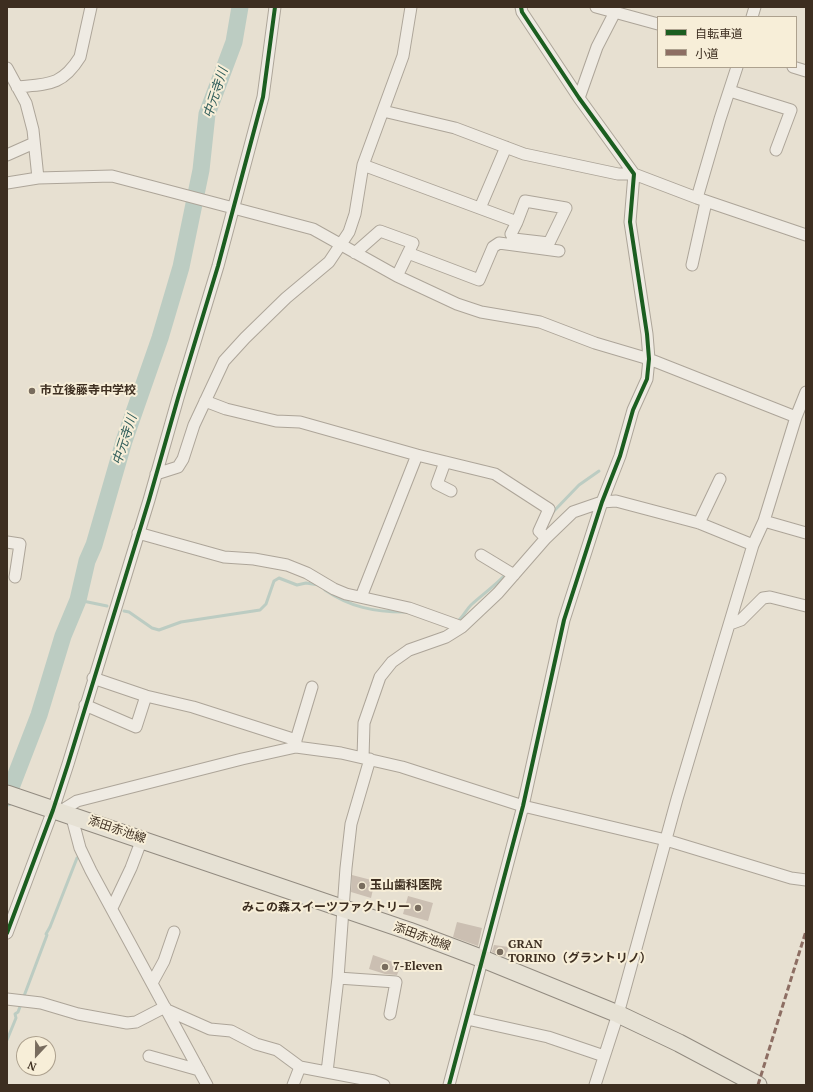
<!DOCTYPE html>
<meta charset="utf-8">
<style>
body{margin:0}
#map{position:relative;width:813px;height:1092px;overflow:hidden;background:#e7e0d1;font-family:"PT Serif","Noto Sans JP",serif}
canvas{display:block}
.frame{position:absolute;inset:0;border:8px solid #3d2e20;pointer-events:none}
.legend{position:absolute;left:657px;top:16px;width:140px;height:52px;box-sizing:border-box;background:#f7eed8;border:1px solid #ada18e;margin:0;padding:5px 7px;list-style:none;font-size:12px;color:#3d2e20}
.legend li{display:flex;align-items:center;gap:8px;height:20px}
.legend b{width:20px;border:1px solid #ada18e}
.north{position:absolute;left:16px;top:1036px;width:40px;height:40px;box-sizing:border-box;background:#f7eed8;border:1px solid #ada18e;border-radius:50%;rotate:202deg;font-size:11px;font-weight:700;line-height:16px;text-align:center;color:#3d2e20}
.north::after{content:'';display:block;margin:auto;width:14px;height:18px;background:#786c5e;clip-path:polygon(50% 0,100% 100%,50% 72%,0 100%)}
</style>
<div id="map">
<canvas width="813" height="1092"></canvas>
<div class="frame"></div>
<ul class="legend">
<li><b style="height:5px;background:#1b5e20"></b>自転車道</li>
<li><b style="height:5px;background:#8d6e63"></b>小道</li>
</ul>
<div class="north">N</div>
</div>
<script>
const c = document.querySelector('canvas').getContext('2d');
c.lineJoin = 'round';
function strokePath(path, color, width, dash) { c.strokeStyle = color; c.lineWidth = width; c.lineCap = dash ? 'butt' : 'round'; c.setLineDash(dash || []); c.stroke(path); }
function fill(path, color) { c.fillStyle = color; c.fill(path, 'evenodd'); }
function drawText(font, color, halo, rows, align = 'center') {
  c.font = font + ' "PT Serif","Noto Sans JP",serif'; c.lineWidth = 4; c.setLineDash([]); c.textBaseline = 'middle'; c.strokeStyle = halo; c.fillStyle = color; for (const [text, x, y, turn = 0] of rows) {
    c.save(); c.translate(x, y); c.rotate((+turn || 0) * Math.PI / 180); c.textAlign = isNaN(turn) ? turn : align; if (halo) c.strokeText(text, 0, 0); c.fillText(text, 0, 0); c.restore();
  }
}
strokePath(new Path2D(`
 M553,512l26,-27 20,-14
 M325,590c25,17 49,22 79,22
 M78,600l29,6
 M124,611l5,1 23,16 7,2 22,-8 79,-12 6,-6 8,-23 5,-3 18,7 9,-2 13,2
 M457,622c6,-5 9,-12 14,-17 12,-11 25,-20 36,-32
 M7,1040l9,-22 -1,-4 3,-2 29,-77 -1,-1 4,-7 27,-69`), '#bcccc2', 3);
strokePath(new Path2D(`
 M7,798l32,-83 24,-79 15,-36 9,-39 7,-16 30,-104 36,-103 21,-71 20,-97 6,-56 27,-72 6,-35`), '#bcccc2', 17);
fill(new Path2D(`
 M352,875l23,6 -4,17 -20,-6z
 M408,896l25,7 -5,18 -25,-7z
 M457,922l25,6 -4,18 -25,-9z
 M494,945l15,2 -4,10 -13,-5z
 M373,955l28,10 -4,10 -12,-1 -16,-5z`), '#cbbfb2');
const minor = new Path2D(`
 M596,7l62,17
 M752,17l3,-10
 M793,67l13,4
 M7,68l19,35 7,27 5,48
 M17,87c31,-3 45,-1 63,-30l11,-50
 M730,91l61,19 -15,40
 M579,98l18,-51 18,-35
 M383,111l72,17 69,26 94,20h16l63,24 109,37
 M7,155l27,-12
 M363,165l154,57 8,-21 41,7 -17,35 -35,-4 -3,-5 6,-12
 M7,183l31,-5 74,-2 201,53 84,47 60,28 24,8 59,10 55,21 54,16 147,58
 M697,198l23,-79 17,-52
 M480,208l26,-61
 M355,253l25,-22 33,12 -16,33
 M408,253l71,27 14,-33 6,-4 60,8
 M692,265l14,-63
 M205,401l21,8 50,12 24,1 117,33
 M445,462l-8,22 14,7
 M156,474l22,-7 5,-8 11,-34 30,-64 21,-23 41,-40 43,-36 20,-30 6,-18 8,-49 40,-109 8,-49
 M764,521l42,12
 M699,523l21,-44
 M138,533l86,24 30,2 33,6 20,8 27,16 12,5 63,14 53,19
 M7,542l13,2 -5,33
 M481,555l33,20
 M361,597l56,-142 78,19 54,35 -10,22 7,7
 M730,624l11,-4 22,-22 7,-1 36,9
 M93,678l53,18 47,11 103,33v7
 M85,705l51,22 10,-31
 M296,740l16,-53
 M363,758l1,-35 16,-46 12,-15 17,-12 37,-13 16,-10 36,-34 48,-55 27,-26 29,-10 14,-1 83,22 54,22
 M61,811l16,-10 165,-42 54,-12 45,6 61,14 121,39 143,34 125,38 15,2
 M71,814l9,34 11,23 116,214
 M112,908l19,-40 11,-29
 M7,933l46,-123 15,-46 81,-264 29,-102 40,-132 45,-169 12,-90
 M338,978l58,4 -6,32
 M152,983l12,-22 10,-29
 M7,999l34,4 37,11 49,9 9,-1 29,-15
 M167,1010l43,19 21,2 25,13 21,6 23,17 74,14 10,4
 M467,1019l81,18 56,19
 M149,1056l50,14
 M327,1072l11,-94 8,-110 5,-44 19,-65
 M293,1085l7,-18
 M449,1085l74,-279 41,-186 38,-118 18,-46 13,-46 14,-31 2,-20 -2,-25 -17,-112 4,-48 -55,-76 -57,-86 -1,-5
 M595,1085l23,-71 59,-215 42,-141 34,-113 11,-24 32,-104 10,-25`);
const primary = new Path2D(`
 M7,794l402,137 74,28 135,55 61,29 79,42`);
strokePath(minor, '#ada599', 13);
strokePath(primary, '#928b80', 19);
strokePath(minor, '#efebe3', 11);
strokePath(primary, '#e6e1d4', 17);
strokePath(new Path2D(`
 M758,1085l48,-154`), '#8d6e63', 3, [6, 3]);
strokePath(new Path2D(`
 M7,933l46,-123 15,-46 81,-264 29,-102 40,-132 45,-169 12,-90
 M449,1085l74,-279 41,-186 38,-118 18,-46 13,-46 14,-31 2,-20 -2,-25 -17,-112 4,-48 -55,-76 -57,-86 -1,-5`), '#1b5e20', 4);
for (const [x, y, r, color] of [
 [32,391,4,"#786c5e"],
 [362,886,4,"#786c5e"],
 [418,908,4,"#786c5e"],
 [500,952,4,"#786c5e"],
 [385,967,4,"#786c5e"]
]) { const dot = new Path2D(); dot.arc(x, y, r, 0, 2 * Math.PI); c.fillStyle = color; c.fill(dot); strokePath(dot, '#f7eed8', 1.5); }
drawText('bold 12px', '#3d2e20', '#f7eed8', [
 ["市立後藤寺中学校",40,391],
 ["玉山歯科医院",370,886],
 ["みこの森スイーツファクトリー",410,908,"right"],
 ["GRAN",508,945],
 ["TORINO（グラントリノ）",508,959],
 ["7-Eleven",393,967]
], 'left');
drawText('12px', '#3d2e20', '#f7eed8', [
 ["添田赤池線",117,830,19],
 ["添田赤池線",422,937,20]
]);
drawText('italic 13px', '#2f5d5a', '#f7eed8', [
 ["中元寺川",216,93,-72],
 ["中元寺川",125,440,-72]
]);
</script>
